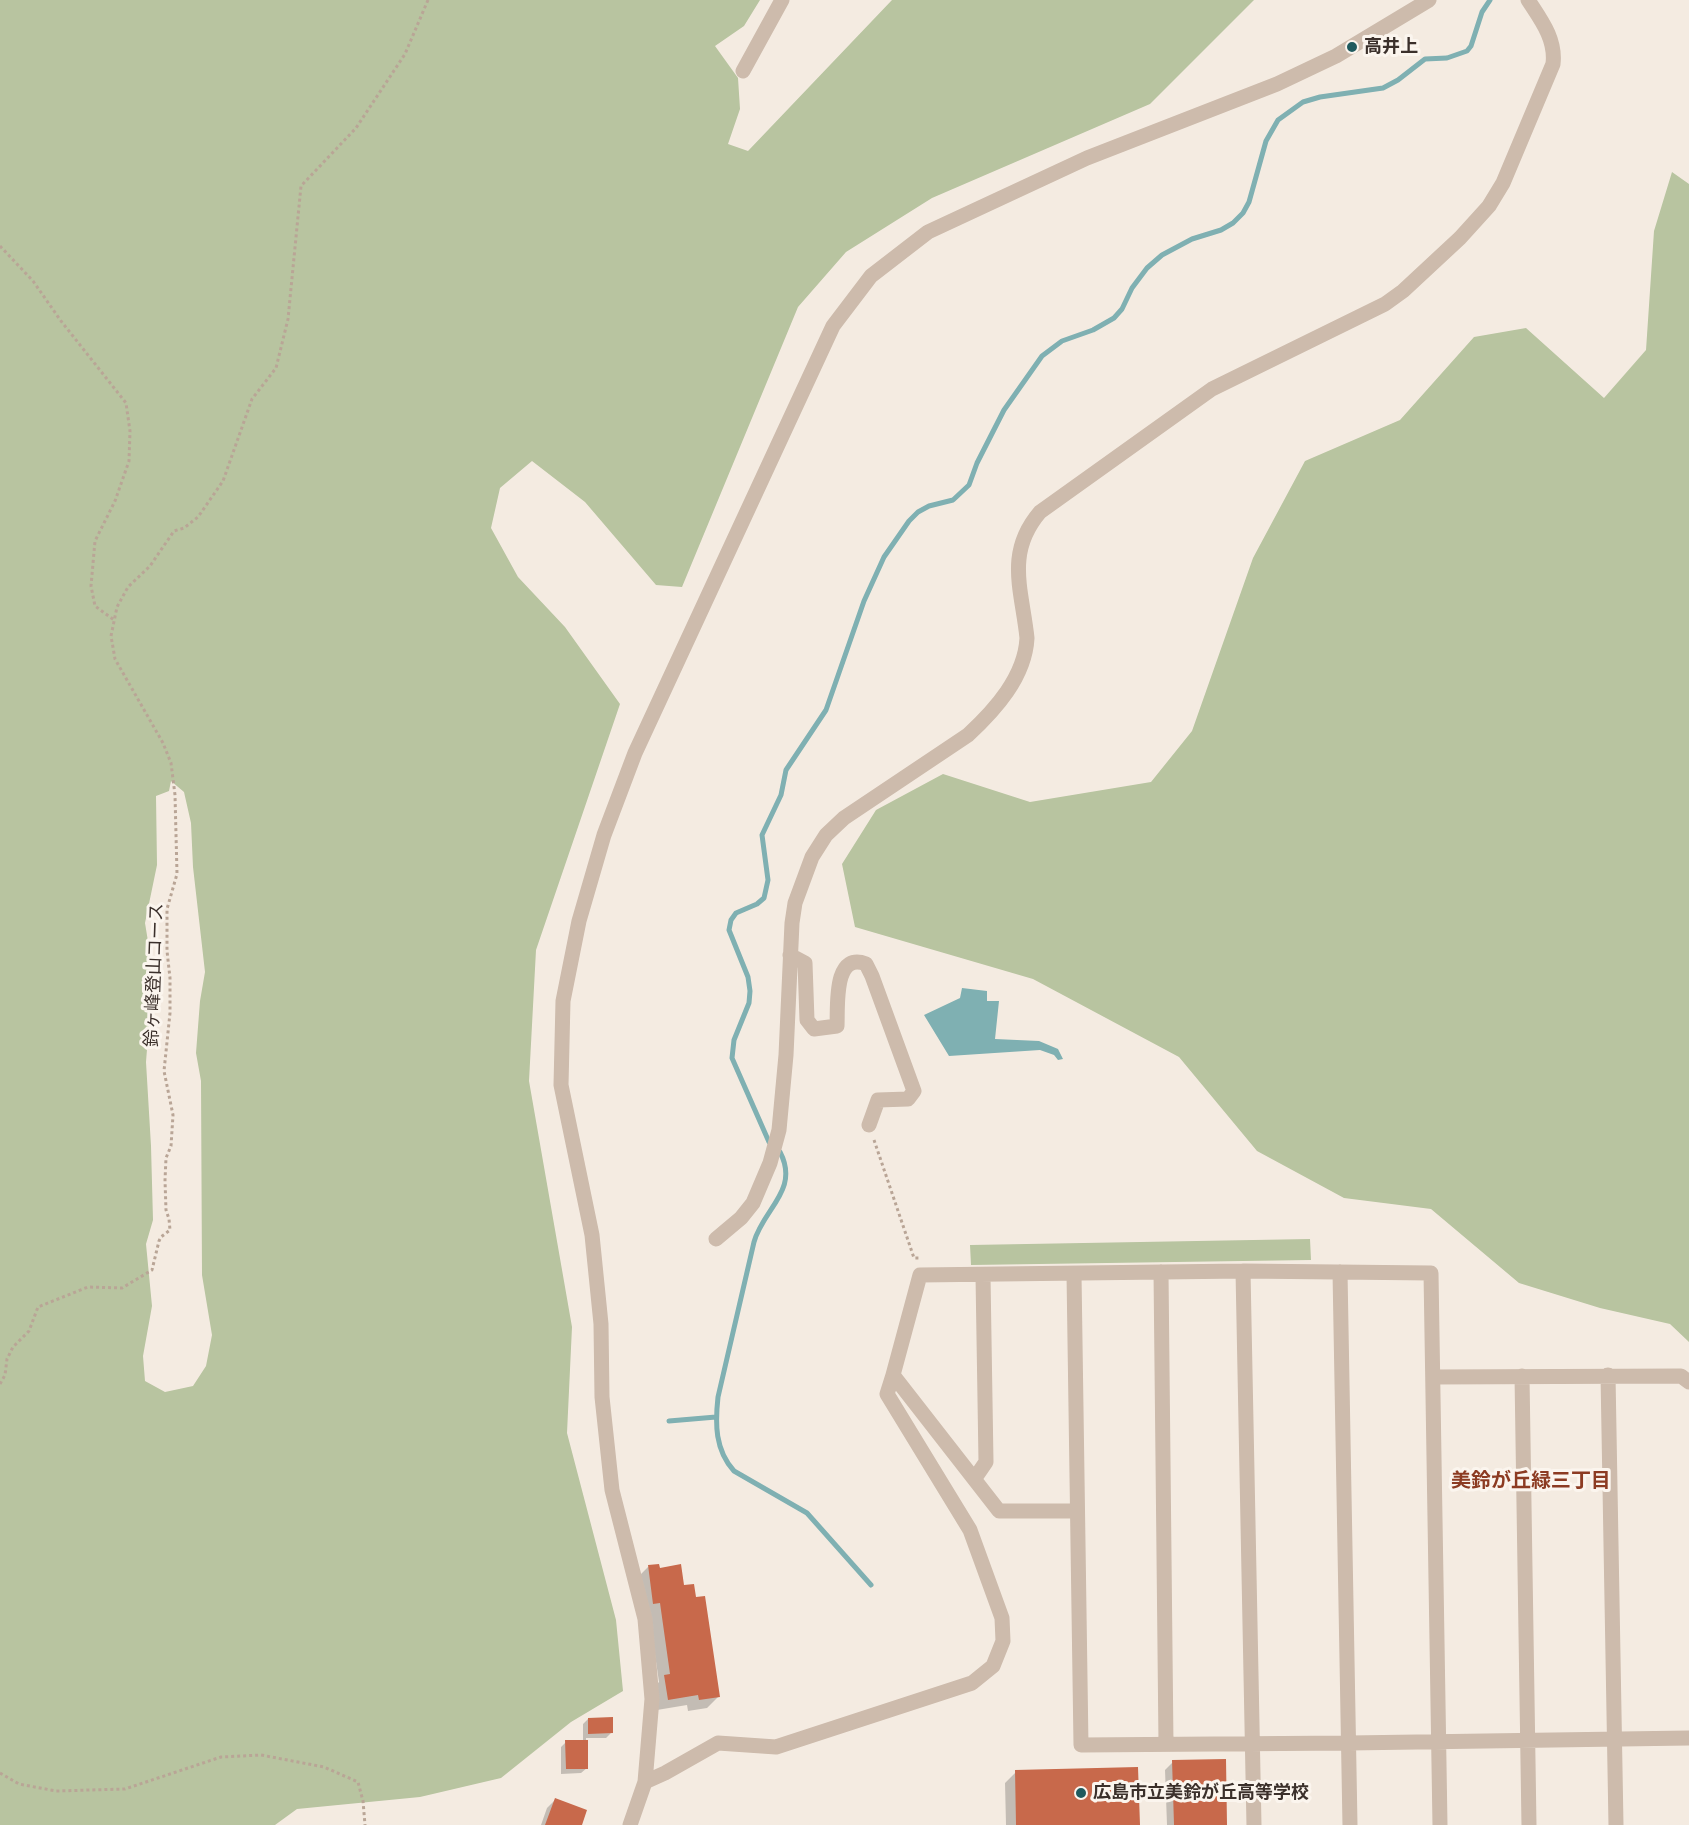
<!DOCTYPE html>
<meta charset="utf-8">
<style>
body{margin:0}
canvas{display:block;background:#f4ebe1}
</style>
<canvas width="1689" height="1825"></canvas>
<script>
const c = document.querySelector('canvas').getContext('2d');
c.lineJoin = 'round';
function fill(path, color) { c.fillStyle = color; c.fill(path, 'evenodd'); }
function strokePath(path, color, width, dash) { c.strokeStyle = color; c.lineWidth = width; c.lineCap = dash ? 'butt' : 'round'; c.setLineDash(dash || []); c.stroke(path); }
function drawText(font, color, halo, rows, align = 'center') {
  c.font = font + ' "Space Grotesk","Noto Sans JP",sans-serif'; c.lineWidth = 6; c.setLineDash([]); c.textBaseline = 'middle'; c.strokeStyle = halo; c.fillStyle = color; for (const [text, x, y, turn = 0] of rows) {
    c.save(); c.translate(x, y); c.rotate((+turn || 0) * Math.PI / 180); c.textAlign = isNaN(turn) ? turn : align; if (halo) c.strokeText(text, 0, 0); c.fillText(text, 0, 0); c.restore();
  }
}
fill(new Path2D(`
 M0,0h760l-16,26 -29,20 23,32 2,31 -12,35 20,7 144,-151h362l-104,104 -218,94 -86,54 -48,55 -116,280 -26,-2 -71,-83 -53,-41 -32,27 -9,40 27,49 47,50 55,77 -84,246 -7,131 43,246 -5,106 49,187 7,71 -52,31 -70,56 -81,19 -123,12 -22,16h-275zM171,781l13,11 7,31 2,44 12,105 -5,29 -4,52 5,28 1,194 10,60 -6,31 -13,20 -28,6 -20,-11 -2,-25 9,-50 -6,-62 7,-24 -2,-74 -5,-84 7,-90 -8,-49 12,-58 -1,-69 13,-5z
 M1672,172l17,12v1158l-19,-18 -70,-16 -81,-25 -88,-74 -87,-11 -87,-47 -78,-94 -146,-78 -178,-52 -13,-63 34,-54 67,-36 87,28 121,-20 41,-51 61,-173 52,-97 95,-41 74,-83 52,-9 78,70 42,-48 8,-119z
 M1310,1239l1,21 -340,5 -1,-20z`), '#b8c4a0');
fill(new Path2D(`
 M962,988l25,3v10h12l-4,38 44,2 19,8 5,10 -5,1 -4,-5 -14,-5 -91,6 -25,-41 36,-17z`), '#7fb0b2');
fill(new Path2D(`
 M648,1567l11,2 24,18 35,110 -11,11 -19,3 -1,-6 -30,5 -4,-22 6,-6 -10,-68 -12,-36z
 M588,1719l23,14 -5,5h-20l1,30 -6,5 -20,1v-27l5,-5 17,-1v-17z
 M1173,1762l53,63h-59l-2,-55z
 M1016,1772l122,53h-132l-1,-42z
 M555,1800l25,25h-39l6,-17z`), '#0003');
strokePath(new Path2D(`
 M769,1142l-37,-84 2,-18 15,-37 1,-12 -2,-14 -19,-47 2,-10 5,-7 21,-9 7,-6 4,-18 -6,-45 19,-40 5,-25 40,-60 38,-109 20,-44 25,-36 9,-9 11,-6 24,-6 16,-15 8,-22 27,-53 38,-54 20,-15 31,-11 21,-12 8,-9 10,-21 15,-20 15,-13 30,-16 29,-9 12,-7 10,-10 6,-11 17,-61 12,-21 25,-18 17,-5 63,-9 15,-8 27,-21 22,-1 20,-7 4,-5 11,-34 8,-12
 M780,1152c20,38 -17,57 -26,90l-36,155c-3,27 -3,53 16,74l73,42 64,72
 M669,1421l47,-4`), '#7fb0b2', 5);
fill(new Path2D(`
 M659,1564l1,4 21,-4 3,21 10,-1 2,13 9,-1 15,101 -21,3 -1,-5 -30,5 -4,-25 6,-1 -10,-71 -7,1 -5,-39z
 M613,1717v16l-25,1v-16z
 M565,1740h23v29h-22z
 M1226,1759l1,66h-53l-2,-65z
 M1138,1767l2,58h-124l-1,-55z
 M555,1798l32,12 -5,15h-37z`), '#c8694b');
strokePath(new Path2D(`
 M0,246l33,35 28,40 65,82 4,28 -1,30 -14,40 -20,40 -4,45 4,20 19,14
 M874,1140l40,118h7
 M0,1384l5,-9 2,-16 6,-12 16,-16 9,-24 50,-20 34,1 30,-18 7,-29 2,-4 9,-7 -1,-11 -3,-9 -1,-30 1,-22 5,-12 2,-31 -9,-44 6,-58v-35l-3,-27v-42l10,-35 -2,-79 -4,-32 -8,-20 -48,-84 -4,-23 6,-29 11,-20 22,-21 24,-35 10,-3 14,-11 25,-36 29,-82 24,-31 12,-49 13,-133 55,-58 49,-74 23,-54
 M0,1773l19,11 37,7 69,-2 96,-32 40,-2 63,12 34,15 5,19 2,24`), '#b9a596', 3, [3, 3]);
strokePath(new Path2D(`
 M743,71l39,-71
 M790,955l15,8 2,57 7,9 23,-3c1,-19 -4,-75 29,-62l6,12 42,115 -6,8 -30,1 -9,25
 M716,1239l25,-21 12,-15 17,-40 9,-33 7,-75 6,-132 3,-20 17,-46 14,-22 18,-17 124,-83c27,-25 57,-58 59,-97 -5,-48 -22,-85 13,-126l172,-123 173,-85 18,-13 57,-53 29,-32 14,-23 50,-119c3,-25 -12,-44 -25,-64
 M1243,1271l11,554
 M1161,1272l5,472
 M1340,1272l10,553
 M1074,1274l7,471 268,-2 340,-5
 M1608,1375l8,450
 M1522,1376l7,449
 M1433,1377l248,-1 8,6
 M975,1478l11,-16 -3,-186
 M1077,1511h-78l-106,-136 27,-100 323,-4 188,2 9,552
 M645,1782l20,-9 53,-30 58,4 196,-64 21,-17 10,-25 -1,-23 -32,-88 -83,-136 6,-19
 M630,1825l15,-43 7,-83 -7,-80 -33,-129 -10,-93 -1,-73 -9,-89 -31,-150 2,-84 16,-80 25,-86 31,-82 198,-427 38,-50 57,-44 159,-74 190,-74 59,-28 93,-56`), '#cdbbac', 15);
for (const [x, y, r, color] of [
 [1352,47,6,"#1f5a5e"],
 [1081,1793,6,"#1f5a5e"]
]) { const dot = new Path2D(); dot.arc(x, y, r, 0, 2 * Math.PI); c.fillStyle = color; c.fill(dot); strokePath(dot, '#fbf5ee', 2); }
drawText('bold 18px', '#3b302b', '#fbf5ee', [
 ["高井上",1364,47],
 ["広島市立美鈴が丘高等学校",1093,1793]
], 'left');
drawText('18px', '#3b302b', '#fbf5ee', [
 ["鈴ヶ峰登山コース",155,975,-88]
]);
drawText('bold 20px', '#8c3b22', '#fbf5ee', [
 ["美鈴が丘緑三丁目",1531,1482]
]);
</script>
